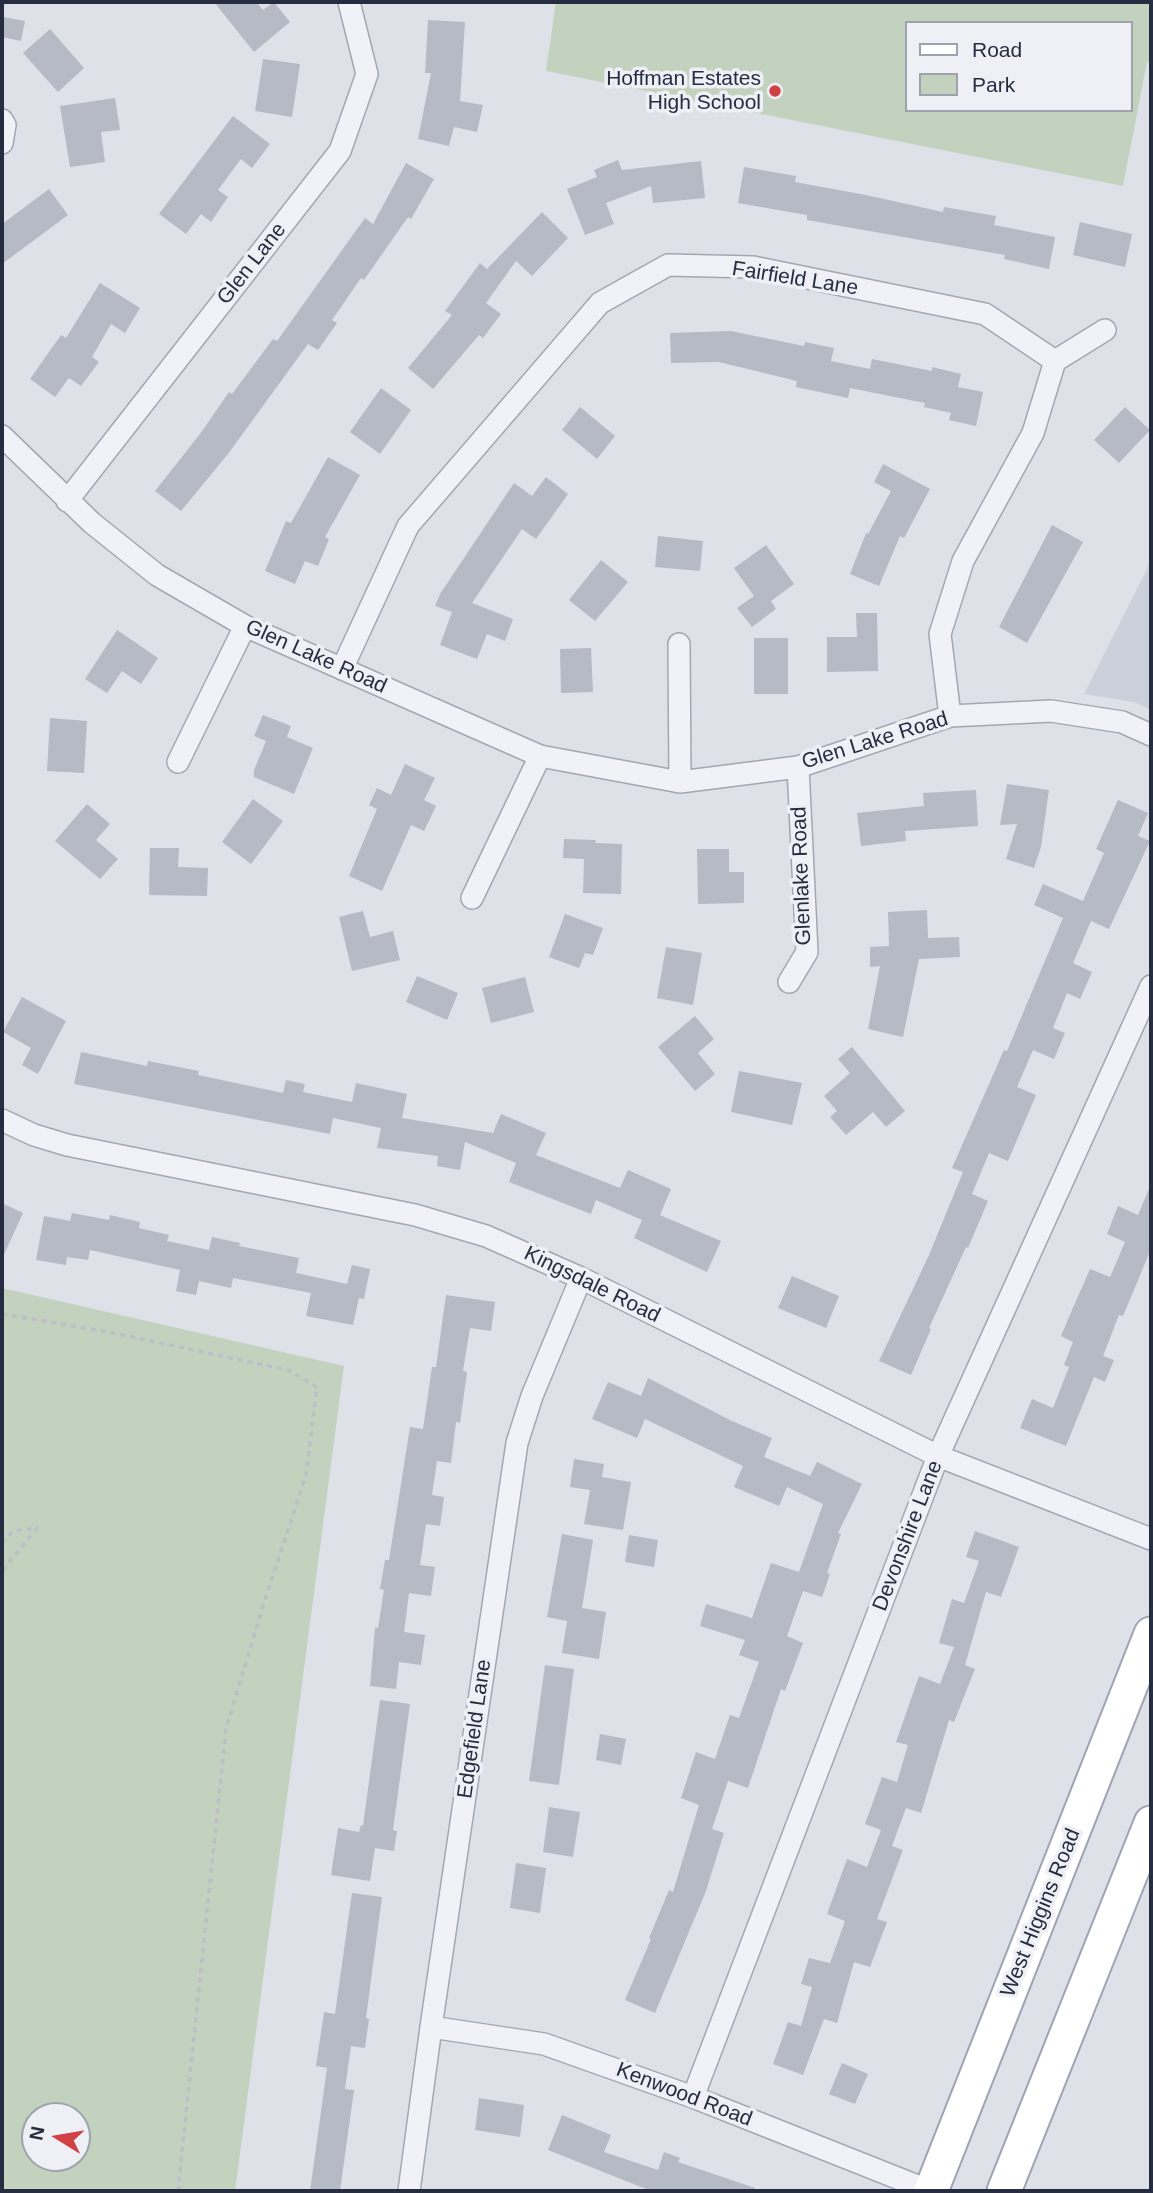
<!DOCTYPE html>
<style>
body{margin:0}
#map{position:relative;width:1153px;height:2193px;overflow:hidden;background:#dfe1e8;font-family:Arial,sans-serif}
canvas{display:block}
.frame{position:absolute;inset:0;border:4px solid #272d40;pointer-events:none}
.legend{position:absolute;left:905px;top:21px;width:228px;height:91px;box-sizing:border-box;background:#eef0f6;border:2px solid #9ea2ad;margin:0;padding:9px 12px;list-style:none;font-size:21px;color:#272d40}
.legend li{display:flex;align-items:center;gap:14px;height:35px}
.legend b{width:35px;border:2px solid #9ea2ad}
.north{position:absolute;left:21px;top:2102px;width:70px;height:70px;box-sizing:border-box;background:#eef0f6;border:2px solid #9ea2ad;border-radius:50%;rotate:281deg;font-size:19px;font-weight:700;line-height:28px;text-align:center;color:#272d40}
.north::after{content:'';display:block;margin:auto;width:24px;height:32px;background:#d14044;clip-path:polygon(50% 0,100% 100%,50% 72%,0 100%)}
</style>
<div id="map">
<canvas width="1153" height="2193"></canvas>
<div class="frame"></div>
<ul class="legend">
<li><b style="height:9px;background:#fff"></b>Road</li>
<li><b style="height:19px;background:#c2d2bf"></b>Park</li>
</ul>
<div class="north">N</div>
</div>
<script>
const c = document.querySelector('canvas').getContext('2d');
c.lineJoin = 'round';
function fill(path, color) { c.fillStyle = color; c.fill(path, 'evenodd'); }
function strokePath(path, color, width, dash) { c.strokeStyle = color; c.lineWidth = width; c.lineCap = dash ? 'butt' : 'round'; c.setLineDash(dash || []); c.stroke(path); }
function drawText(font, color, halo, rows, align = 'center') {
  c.font = font + ' Arial,sans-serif'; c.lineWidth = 7; c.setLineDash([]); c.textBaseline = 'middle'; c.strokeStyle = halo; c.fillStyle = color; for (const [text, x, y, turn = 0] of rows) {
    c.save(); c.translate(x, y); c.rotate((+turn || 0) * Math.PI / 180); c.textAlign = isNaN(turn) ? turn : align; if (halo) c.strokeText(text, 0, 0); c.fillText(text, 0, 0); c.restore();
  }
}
fill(new Path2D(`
 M1151,561v149l-17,-8 -50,-8z`), '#ccd0da');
fill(new Path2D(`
 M556,2h595v61l-4,-1 -24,124 -577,-115zM906,23h224v87h-224z
 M2,1288l342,78 -109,825h-233zM35,2116h42v42h-42z`), '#c2d2bf');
fill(new Path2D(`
 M214,2h42l7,8 11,-8 16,20 -36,30z
 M4,17l21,4 -4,20 -19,-4z
 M428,20l37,2 -5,79 23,4 -6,27 -23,-5 -5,19 -31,-7 13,-66h-6z
 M50,29l34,39 -26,24 -35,-39z
 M263,59l37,5 -8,53 -37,-6z
 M115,98l5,32 -19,2 4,30 -35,5 -10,-61z
 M233,116l37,28 -18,24 -11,-9 -23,31 10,7 -17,25 -10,-8 -15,20 -27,-20z
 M618,160l4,10 79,-9 4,37 -52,5 -2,-17 -45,17 8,21 -29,11 -18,-46 30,-12 -3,-7z
 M406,163l28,16 -23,40 -3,-2 -44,63 -3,-2 -29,42 5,3 -19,27 -10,-6 -80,110 -47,57 -26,-20 45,-57 29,-42 3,2 41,-55 4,2 88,-123 8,6z
 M744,167l52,9 -1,6 71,13 77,17 1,-5 52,9 -2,9 61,12 -6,32 -45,-10 1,-4 -198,-35v-5l-69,-12z
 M49,189l19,26 -66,49v-40z
 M542,212l26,26 -36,38 -16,-15 -30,42 15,11 -18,24 -4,-3 -46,54 -25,-21 44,-53 -7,-4 35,-48 7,6z
 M1080,222l52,12 -7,33 -52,-12z
 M100,283l40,25 -15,25 -14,-9 -19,33 7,5 -18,24 -12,-8 -14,19 -25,-18 31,-44 5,3z
 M731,331l73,15 1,-4 29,6 -3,13 39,8 2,-10 60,12v-4l29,7 -3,13 25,5 -7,34 -27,-6 2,-7 -27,-6 1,-4 -75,-15 -2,10 -52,-11 1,-6 -78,-19 -48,1 -1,-30z
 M381,388l30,22 -31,44 -30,-22z
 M580,407l35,29 -18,23 -35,-29z
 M1125,407l25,23 -31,33 -25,-23z
 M328,457l32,18 -35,62 4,2 -11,27 -13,-5 -10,23 -30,-13 21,-50 5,2z
 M883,464l47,25 -26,49 -4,-2 -21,50 -29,-12 16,-41 2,1 23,-43 -17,-9z
 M546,477l22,17 -32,45 -14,-10 -50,74 41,16 -8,22 -18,-7 -10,25 -37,-14 12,-33 -17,-6 5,-12 74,-111 18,13z
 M1052,525l31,17 -56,101 -28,-16z
 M658,536l45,5 -3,30 -45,-4z
 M766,545l28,39 -23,17 5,8 -24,18 -15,-19 17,-12 -20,-28z
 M601,560l27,22 -33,39 -26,-21z
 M856,613h21l1,58 -51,1v-35h30z
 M117,630l41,28 -17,26 -19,-13 -15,22 -22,-14z
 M754,638h34v56h-34z
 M591,648l2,44 -32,1 -1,-44z
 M263,715l28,11 -4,11 26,11 -19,46 -40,-17v-7l12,-29 -12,-5z
 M50,718l37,3 -3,52 -37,-2z
 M405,764l30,14 -11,22 12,6 -12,25 -13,-6 -29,66 -33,-15 28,-67 -8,-4 8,-17 14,7z
 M1007,784l42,6 -8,57 -7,21 -28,-9 11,-35 -17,1z
 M976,790l2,36 -73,5 1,10 -45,5 -4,-33 67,-7 -1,-13z
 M253,799l30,22 -32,43 -29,-22z
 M1118,800l30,13 -10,23 12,5 -41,88 -18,-8 -18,42 19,9 -12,27 -13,-6 -14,35 12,5 -11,26 -21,-9 -16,37 19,8 -28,66 -19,-8 -17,41 16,7 -20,47 -2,-1 -37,81 2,1 -20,46 -32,-14 50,-106 34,-83 -11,-4 52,-118 3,1 56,-133 -29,-13 9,-21 40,17 21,-48 -8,-4z
 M87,804l23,20 -14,16 22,19 -18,20 -45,-38z
 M564,839l32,1 -1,3 27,1 -1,50 -38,-1 1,-34 -21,-1z
 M150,848h29l-1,19 30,1 -1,28 -58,-1z
 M697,849h32v23h15v31l-46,1z
 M927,910l1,28 31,-1 1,20 -41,2 -16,78 -35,-8 12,-63 -10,1v-20l19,-1 -1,-34z
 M363,911l7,26 23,-6 7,29 -48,11 -13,-54z
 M565,914l38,14 -10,27 -8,-2 -6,15 -30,-11z
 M666,947l36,6 -9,52 -36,-7z
 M417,976l41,17 -11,27 -41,-18z
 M525,977l9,35 -43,11 -9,-35z
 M22,997l44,24 -28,53 -16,-9 9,-17 -28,-16z
 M695,1016l19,23 -16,14 17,21 -20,17 -37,-44z
 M852,1047l53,64 -19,16 -13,-15 -27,23 -16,-18 7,-6 -13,-15 26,-23 -12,-14z
 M81,1052l66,14 1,-5 51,10 -1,4 85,18 3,-13 19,4 -2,8 49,10 4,-19 51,11 -5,24 91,15 8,-19 45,19 -10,22 84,33 8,-18 43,19 -11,26 61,26 -14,31 -73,-34 8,-18 -46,-20 -5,14 -82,-32 7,-19 -51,-21 -5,28 -23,-4 1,-10 -61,-8 4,-20 -48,-10 -3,16 -256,-50z
 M739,1071l63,12 -10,42 -61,-13z
 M1151,1184v65l-28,67 -4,-1 -16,41 11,4 -9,22 -11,-5 -28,69 -46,-18 12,-29 21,9 16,-41 -5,-2 9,-23 -12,-6 11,-26 18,-41 20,8 15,-35 -18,-8 11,-28 20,9z
 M2,1203l21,10 -21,46z
 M72,1213l37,7 1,-5 30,7 -1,6 30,7 -2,6 42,9 3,-13 28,6 -1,3 60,12 -3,15 51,11 5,-19 18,4 -6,30 -5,-1 -6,27 -47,-9 5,-23 -78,-15 -2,10 -32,-7 -3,14 -20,-4 4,-21 -90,-20 -2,10 -21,-3 -1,8 -30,-5 8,-44 26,5z
 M792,1276l47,20 -13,32 -48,-20z
 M446,1295l49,7 -4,29 -21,-3 -7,43 4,1 -7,51 -4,-1 -5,41 -14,-2 -5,34 12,2 -4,29 -14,-2 -6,41 15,2 -4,29 -22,-3 -5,39 21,3 -4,30 -22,-3 -3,27 -26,-3 5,-58h3l6,-38 -4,-1 5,-29h4l21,-133 13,2 9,-62h4z
 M648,1378l84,43 40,17 -8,19 46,19 7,-14 45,22 -24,49 3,1 -14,39 3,1 -8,23 -19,-6 -16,45 16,7 -18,48 -4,-2 -33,99 -20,-7 -16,48 12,4 -18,58 -51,122 -30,-13 26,-61 -2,-1 20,-48 4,2 26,-87 -18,-7 15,-46 19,7 15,-44 9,3 20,-56 -20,-7 6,-15 -45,-14 6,-22 46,14 19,-55 28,9 24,-68 -36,-17 -8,19 -45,-19 9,-21 -98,-47 -8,19 -45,-19 16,-37 33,14z
 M574,1459l30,5 -2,13 29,5 -8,48 -39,-6 6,-34 -20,-3z
 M975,1531l44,16 -18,50 -15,-5 -21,73 10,4 -21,53 -5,-2 -28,93 -15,-5 -14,38 11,4 -26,69 10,3 -17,45 -16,-5 -17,61 -13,-4 -21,56 -30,-11 15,-42 13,4 11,-39 -11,-3 8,-26 21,5 15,-42 -18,-7 20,-55 20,8 14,-37 -16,-6 17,-47 15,5 11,-37 -12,-3 23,-66 21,8 14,-37 -15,-4 13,-44 12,4 15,-42 -13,-4z
 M562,1534l31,6 -11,68 24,4 -7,47 -37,-6 5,-32 -20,-4z
 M629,1535l29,5 -4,27 -29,-5z
 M545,1665l29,4 -15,116 -30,-4z
 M380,1700l30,4 -17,126 4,1 -3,20 -19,-3 -5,33 -39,-6 7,-47 21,4 2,-7 2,1z
 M600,1734l26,5 -5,26 -25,-5z
 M549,1807l31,5 -7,45 -30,-5z
 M516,1863l30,5 -6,45 -30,-5z
 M352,1893l30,4 -16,121 3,1 -4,29 -14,-2 -6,43 9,1 -14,101h-30l17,-123 -11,-2 8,-54 11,2z
 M842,2063l26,11 -13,30 -26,-10z
 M479,2098l45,7 -4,32 -45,-7z
 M562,2115l49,20 -7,17 54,18 6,-18 16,6 -2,4 77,26v3h-104l-103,-41z`), '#b6bac5');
const street = new Path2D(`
 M2,120l3,5 -3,18
 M1055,361l50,-31
 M2,436l90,87 65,52 88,51 295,130 140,26 118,-15 152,-51 101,-5 71,11 29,13
 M67,501l273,-350 27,-77 -18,-72
 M679,644l1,138
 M342,669l66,-143 192,-223 68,-38 85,2 232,47 70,47
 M950,716l-10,-82 23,-73 70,-128 22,-72
 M178,762l67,-136
 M472,898l68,-142
 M789,982l18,-30 -9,-185
 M2,1120l32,15 33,10 348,70 71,21 95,42 357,178 213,83
 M431,2027l113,17 149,53 237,94
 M693,2097l245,-641 213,-470
 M409,2191l22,-164 86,-584 15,-47 49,-118`);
const primary = new Path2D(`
 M931,2191l220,-557
 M1004,2191l147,-368`);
strokePath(street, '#a4a7b2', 24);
strokePath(primary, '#9ea4b4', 37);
strokePath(new Path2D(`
 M2,1314l106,18 180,38 29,17 -11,88 -44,134 -36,120 -48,462
 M2,1543l11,-12 24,-3 -35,43`), '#bcbfc7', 3.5, [5, 5]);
strokePath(street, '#f1f2f7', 21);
strokePath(primary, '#fff', 33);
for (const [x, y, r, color] of [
 [775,91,7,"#d14044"]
]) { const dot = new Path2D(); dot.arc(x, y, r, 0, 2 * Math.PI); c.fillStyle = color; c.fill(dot); strokePath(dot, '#eef0f6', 2.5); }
drawText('21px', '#272d40', '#eef0f6', [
 ["Hoffman Estates",761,79],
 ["High School",761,103]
], 'right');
drawText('21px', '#272d40', '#eef0f6', [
 ["Glen Lane",252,264,-52],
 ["Fairfield Lane",795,279,9],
 ["Glen Lake Road",316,657,24],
 ["Glen Lake Road",875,741,-17],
 ["Glenlake Road",802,876,-92],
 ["Kingsdale Road",592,1285,26],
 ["Devonshire Lane",908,1536,-69],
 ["Edgefield Lane",475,1729,-82],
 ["West Higgins Road",1041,1913,-68],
 ["Kenwood Road",684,2095,21]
]);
</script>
